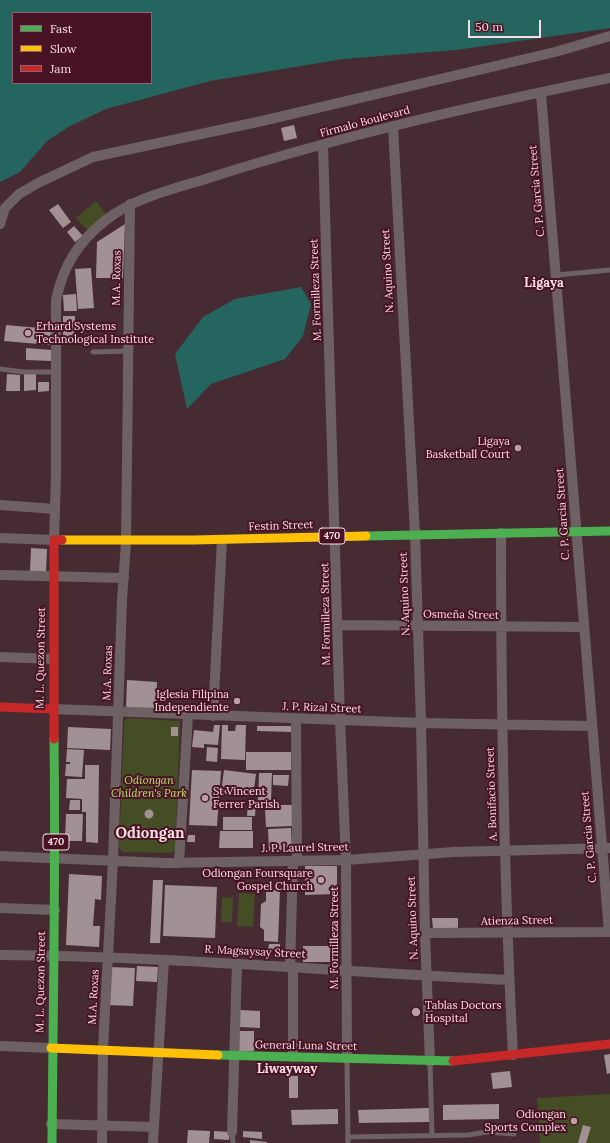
<!DOCTYPE html>
<meta charset="utf-8">
<style>
body{margin:0}
#map{position:relative;width:610px;height:1143px;overflow:hidden;background:#472b33;font-family:Lora,serif}
canvas{display:block}
.legend{position:absolute;left:12px;top:12px;width:140px;height:72px;box-sizing:border-box;background:#481325;border:1px solid #8f6471;margin:0;padding:5px 7px;list-style:none;font-size:12px;color:#fadde3}
.legend li{display:flex;align-items:center;gap:8px;height:20px}
.legend b{width:20px;border:1px solid #8f6471}
.scale{position:absolute;left:468px;top:20px;width:73px;height:18px;box-sizing:border-box;border:2px solid #fadde3;border-top:0;padding-left:5px;font-size:12px;line-height:14px;white-space:nowrap;color:#fadde3;-webkit-text-stroke:3px #481325;paint-order:stroke}
</style>
<div id="map">
<canvas width="610" height="1143"></canvas>
<ul class="legend">
<li><b style="height:5px;background:#4caf50"></b>Fast</li>
<li><b style="height:5px;background:#ffc107"></b>Slow</li>
<li><b style="height:5px;background:#c62828"></b>Jam</li>
</ul>
<div class="scale">50 m</div>
</div>
<script>
const c = document.querySelector('canvas').getContext('2d');
c.lineJoin = 'round';
function fill(path, color) { c.fillStyle = color; c.fill(path, 'evenodd'); }
function strokePath(path, color, width, dash) { c.strokeStyle = color; c.lineWidth = width; c.lineCap = dash ? 'butt' : 'round'; c.setLineDash(dash || []); c.stroke(path); }
function drawText(font, color, halo, rows, align = 'center') {
  c.font = font + ' Lora,serif'; c.lineWidth = 4; c.setLineDash([]); c.textBaseline = 'middle'; c.strokeStyle = halo; c.fillStyle = color; for (const [text, x, y, turn = 0] of rows) {
    c.save(); c.translate(x, y); c.rotate((+turn || 0) * Math.PI / 180); c.textAlign = isNaN(turn) ? turn : align; if (halo) c.strokeText(text, 0, 0); c.fillText(text, 0, 0); c.restore();
  }
}
fill(new Path2D(`
 M96,201l11,14 -19,16 -12,-13z
 M127,718l52,3 1,1 -5,128 -3,3 -49,-1 -4,-4 5,-126z
 M239,893l16,1 -2,33 -16,-1z
 M222,897l11,1 -1,24h-11z
 M610,1094v49h-70l-3,-45z`), '#444d23');
fill(new Path2D(`
 M0,0h610v28l-154,22 -113,9 -133,22 -104,28 -36,17 -23,15 -27,31 -20,10zM13,13h138v70h-138z
 M301,287l10,17 -8,32 -18,23 -74,25 -24,25 -12,-55 28,-37 32,-18z`), '#24665f');
fill(new Path2D(`
 M294,125l3,13 -13,3 -3,-13z
 M58,204l13,18 -8,6 -14,-18z
 M125,224l-2,54h-27l1,-36z
 M74,226l9,10 -8,6 -8,-10z
 M91,268l3,40 -16,1 -3,-40z
 M76,294l1,17h-13l-1,-16z
 M63,316h12v23h-12z
 M6,325l45,4 -1,16 -46,-4z
 M26,348l26,2 -1,11 -25,-1z
 M7,374l13,1v16h-14z
 M24,374h12v16l-12,1z
 M38,382h11v9l-11,1z
 M31,548l16,1 -1,23h-16z
 M127,680l30,2 -1,28 -30,-2z
 M214,725h6l-2,20 -14,-1v4l-12,-1 2,-17 19,2z
 M222,725h6v6h7l1,-6h10l-1,35 -24,-1z
 M257,726h34v6l-34,-1z
 M68,727l43,2 -1,21 -43,-2z
 M171,727h7v9h-7z
 M207,747l11,1 -1,14 -11,-1z
 M67,749l17,1 -2,27 -17,-1 1,-12h4v-2h-4z
 M246,752h45v18h-45z
 M85,765h14l-1,78 -12,-1v-30h-4v-13l-16,-1 1,-19h18z
 M192,770l29,1 -4,55 -28,-1z
 M224,770l32,4 -2,15 -5,-1 -1,9 -27,-4z
 M259,773h13l-1,29 -13,-1z
 M273,775h16l-1,11 -15,-1z
 M70,800h10v10h-11z
 M248,801l8,1 -1,14h-8z
 M274,805h18v21l-26,1 -1,-18h9z
 M144.5 814a4.5 4.5 0 1 1 9 0a4.5 4.5 0 1 1-9 0Z
 M66,814h17l-1,27h-17z
 M223,817h29v13h-29z
 M291,828l1,22 -23,1 -1,-22z
 M220,831h33v17h-34z
 M188,835h7v7h-8z
 M305,866h32v28l-32,1z
 M69,874l33,2 -1,24 -6,-1 -2,27h7l-1,21 -33,-2z
 M153,880h10l-3,63h-10z
 M165,885l52,2 -2,51 -52,-2z
 M266,890h14l-2,52 -14,-1v-11l-4,-3 1,-23 5,-3z
 M432,918h26v12h-25z
 M269,944h11v6l-12,-1z
 M303,946h37v16h-37z
 M137,966l21,1 -1,15 -21,-1z
 M110,967l25,1 -2,38 -25,-1z
 M240,1010l20,1v17l-20,-1z
 M239,1031h15v20h-15z
 M610,1054v19l-3,1 -3,-19z
 M510,1071l2,16 -19,2 -2,-16z
 M289,1076h9v22h-9z
 M499,1104v15l-56,1v-15z
 M429,1108v14l-70,1 -1,-13z
 M338,1109v15l-46,1 -1,-15z
 M583,1125l8,2 -5,16h-8z
 M188,1130l22,1 -1,12h-22z
 M214,1131l16,1 -1,8 -15,-1z
 M243,1131l19,1v7l-19,-2z
 M250,1140l17,2v1h-17z`), '#a19094');
strokePath(new Path2D(`
 M557,275l53,-5
 M93,352l36,-1
 M0,369l23,3h33
 M347,1060l1,83
 M430,1062l2,74
 M232,1132l1,11
 M348,1137l120,-2 19,-3 27,2`), '#6e6164', 5);
strokePath(new Path2D(`
 M541,94l68,838
 M393,126l22,407 6,190 4,210 5,129
 M323,145l17,575 6,140 1,199
 M0,224l5,-16 14,-14 19,-11 55,-26 169,-36 293,-69 55,-16
 M0,505l55,4
 M501,533c0,174 3,348 12,522
 M0,538l54,2 2,-66v-174c7,-34 22,-58 50,-80 30,-24 73,-32 109,-44 129,-41 262,-71 395,-98
 M0,575l124,3
 M338,625l246,2
 M0,657l53,2
 M53,709l368,14 170,3
 M213,716l9,-176
 M296,719l1,142
 M0,856l165,7 181,-3 108,-8 156,-4
 M179,863l9,-148
 M0,908l55,2
 M425,933l185,-1
 M0,955c170,1 339,17 509,25
 M290,966l3,-105
 M0,1046l51,2
 M293,1057v-91
 M51,1124l103,3
 M232,1132l5,-169
 M102,1143l1,-94 10,-188 9,-261 4,-58 4,-338
 M153,1143l11,-183`), '#6e6164', 10);
strokePath(new Path2D(`
 M366,536l244,-5
 M218,1055l235,6
 M52,1143c1,-135 4,-269 2,-404`), '#4caf50', 9);
strokePath(new Path2D(`
 M62,540h131l173,-4
 M51,1048l167,7`), '#ffc107', 9);
strokePath(new Path2D(`
 M0,707l53,2
 M54,739v-199h8
 M453,1061l157,-17`), '#c62828', 9);
for (const [x, y, r, color] of [
 [28,333,4,"#bb9fa5"],
 [518,448,4,"#bb9fa5"],
 [237,701,4,"#bb9fa5"],
 [205,798,4,"#bb9fa5"],
 [321,880,4,"#bb9fa5"],
 [416,1012,5,"#bb9fa5"],
 [574,1121,4,"#bb9fa5"]
]) { const dot = new Path2D(); dot.arc(x, y, r, 0, 2 * Math.PI); c.fillStyle = color; c.fill(dot); strokePath(dot, '#481325', 1.5); }
for (const [x, y, w] of [
 [332,536,26],
 [56,842,26]
]) { const box = new Path2D(); box.roundRect(x - w / 2, y - 8, w, 16, 3); c.fillStyle = '#481325'; c.fill(box); strokePath(box, '#fadde3', 1); }
drawText('bold 10px', '#fadde3', null, [
 ["470",332,536],
 ["470",56,842]
]);
drawText('11px', '#fadde3', '#481325', [
 ["Firmalo Boulevard",365,122,-15],
 ["C. P. Garcia Street",537,191,-95],
 ["N. Aquino Street",388,271,-93],
 ["M.A. Roxas",117,278,-89],
 ["M. Formilleza Street",316,290,-92],
 ["C. P. Garcia Street",563,514,-94],
 ["Festin Street",281,526,-2],
 ["N. Aquino Street",405,594,-92],
 ["M. Formilleza Street",326,614,-91],
 ["Osmeña Street",461,615,1],
 ["M. L. Quezon Street",41,658,-89],
 ["M.A. Roxas",108,673,-88],
 ["J. P. Rizal Street",322,708,2],
 ["A. Bonifacio Street",492,794,-92],
 ["C. P. Garcia Street",589,837,-95],
 ["J. P. Laurel Street",305,848,-1],
 ["N. Aquino Street",413,918,-92],
 ["Atienza Street",517,921,-1],
 ["M. Formilleza Street",335,938,-90],
 ["R. Magsaysay Street",255,952,3],
 ["M. L. Quezon Street",41,982,-89],
 ["M.A. Roxas",94,997,-87],
 ["General Luna Street",306,1046,1]
]);
drawText('11px', '#fadde3', '#481325', [
 ["Erhard Systems",36,327,"left"],
 ["Technological Institute",36,340,"left"],
 ["Ligaya",510,442],
 ["Basketball Court",510,455],
 ["Iglesia Filipina",229,695],
 ["Independiente",229,708],
 ["St Vincent",213,792,"left"],
 ["Ferrer Parish",213,805,"left"],
 ["Odiongan Foursquare",313,874],
 ["Gospel Church",313,887],
 ["Tablas Doctors",425,1006,"left"],
 ["Hospital",425,1019,"left"],
 ["Odiongan",566,1115],
 ["Sports Complex",566,1128]
], 'right');
drawText('italic 11px', '#bde168', '#481325', [
 ["Odiongan",149,781],
 ["Children's Park",149,794]
]);
drawText('bold 13px', '#fadde3', '#481325', [
 ["Ligaya",544,283],
 ["Liwayway",287,1069]
]);
drawText('bold 15px', '#fadde3', '#481325', [
 ["Odiongan",150,834]
]);
</script>
